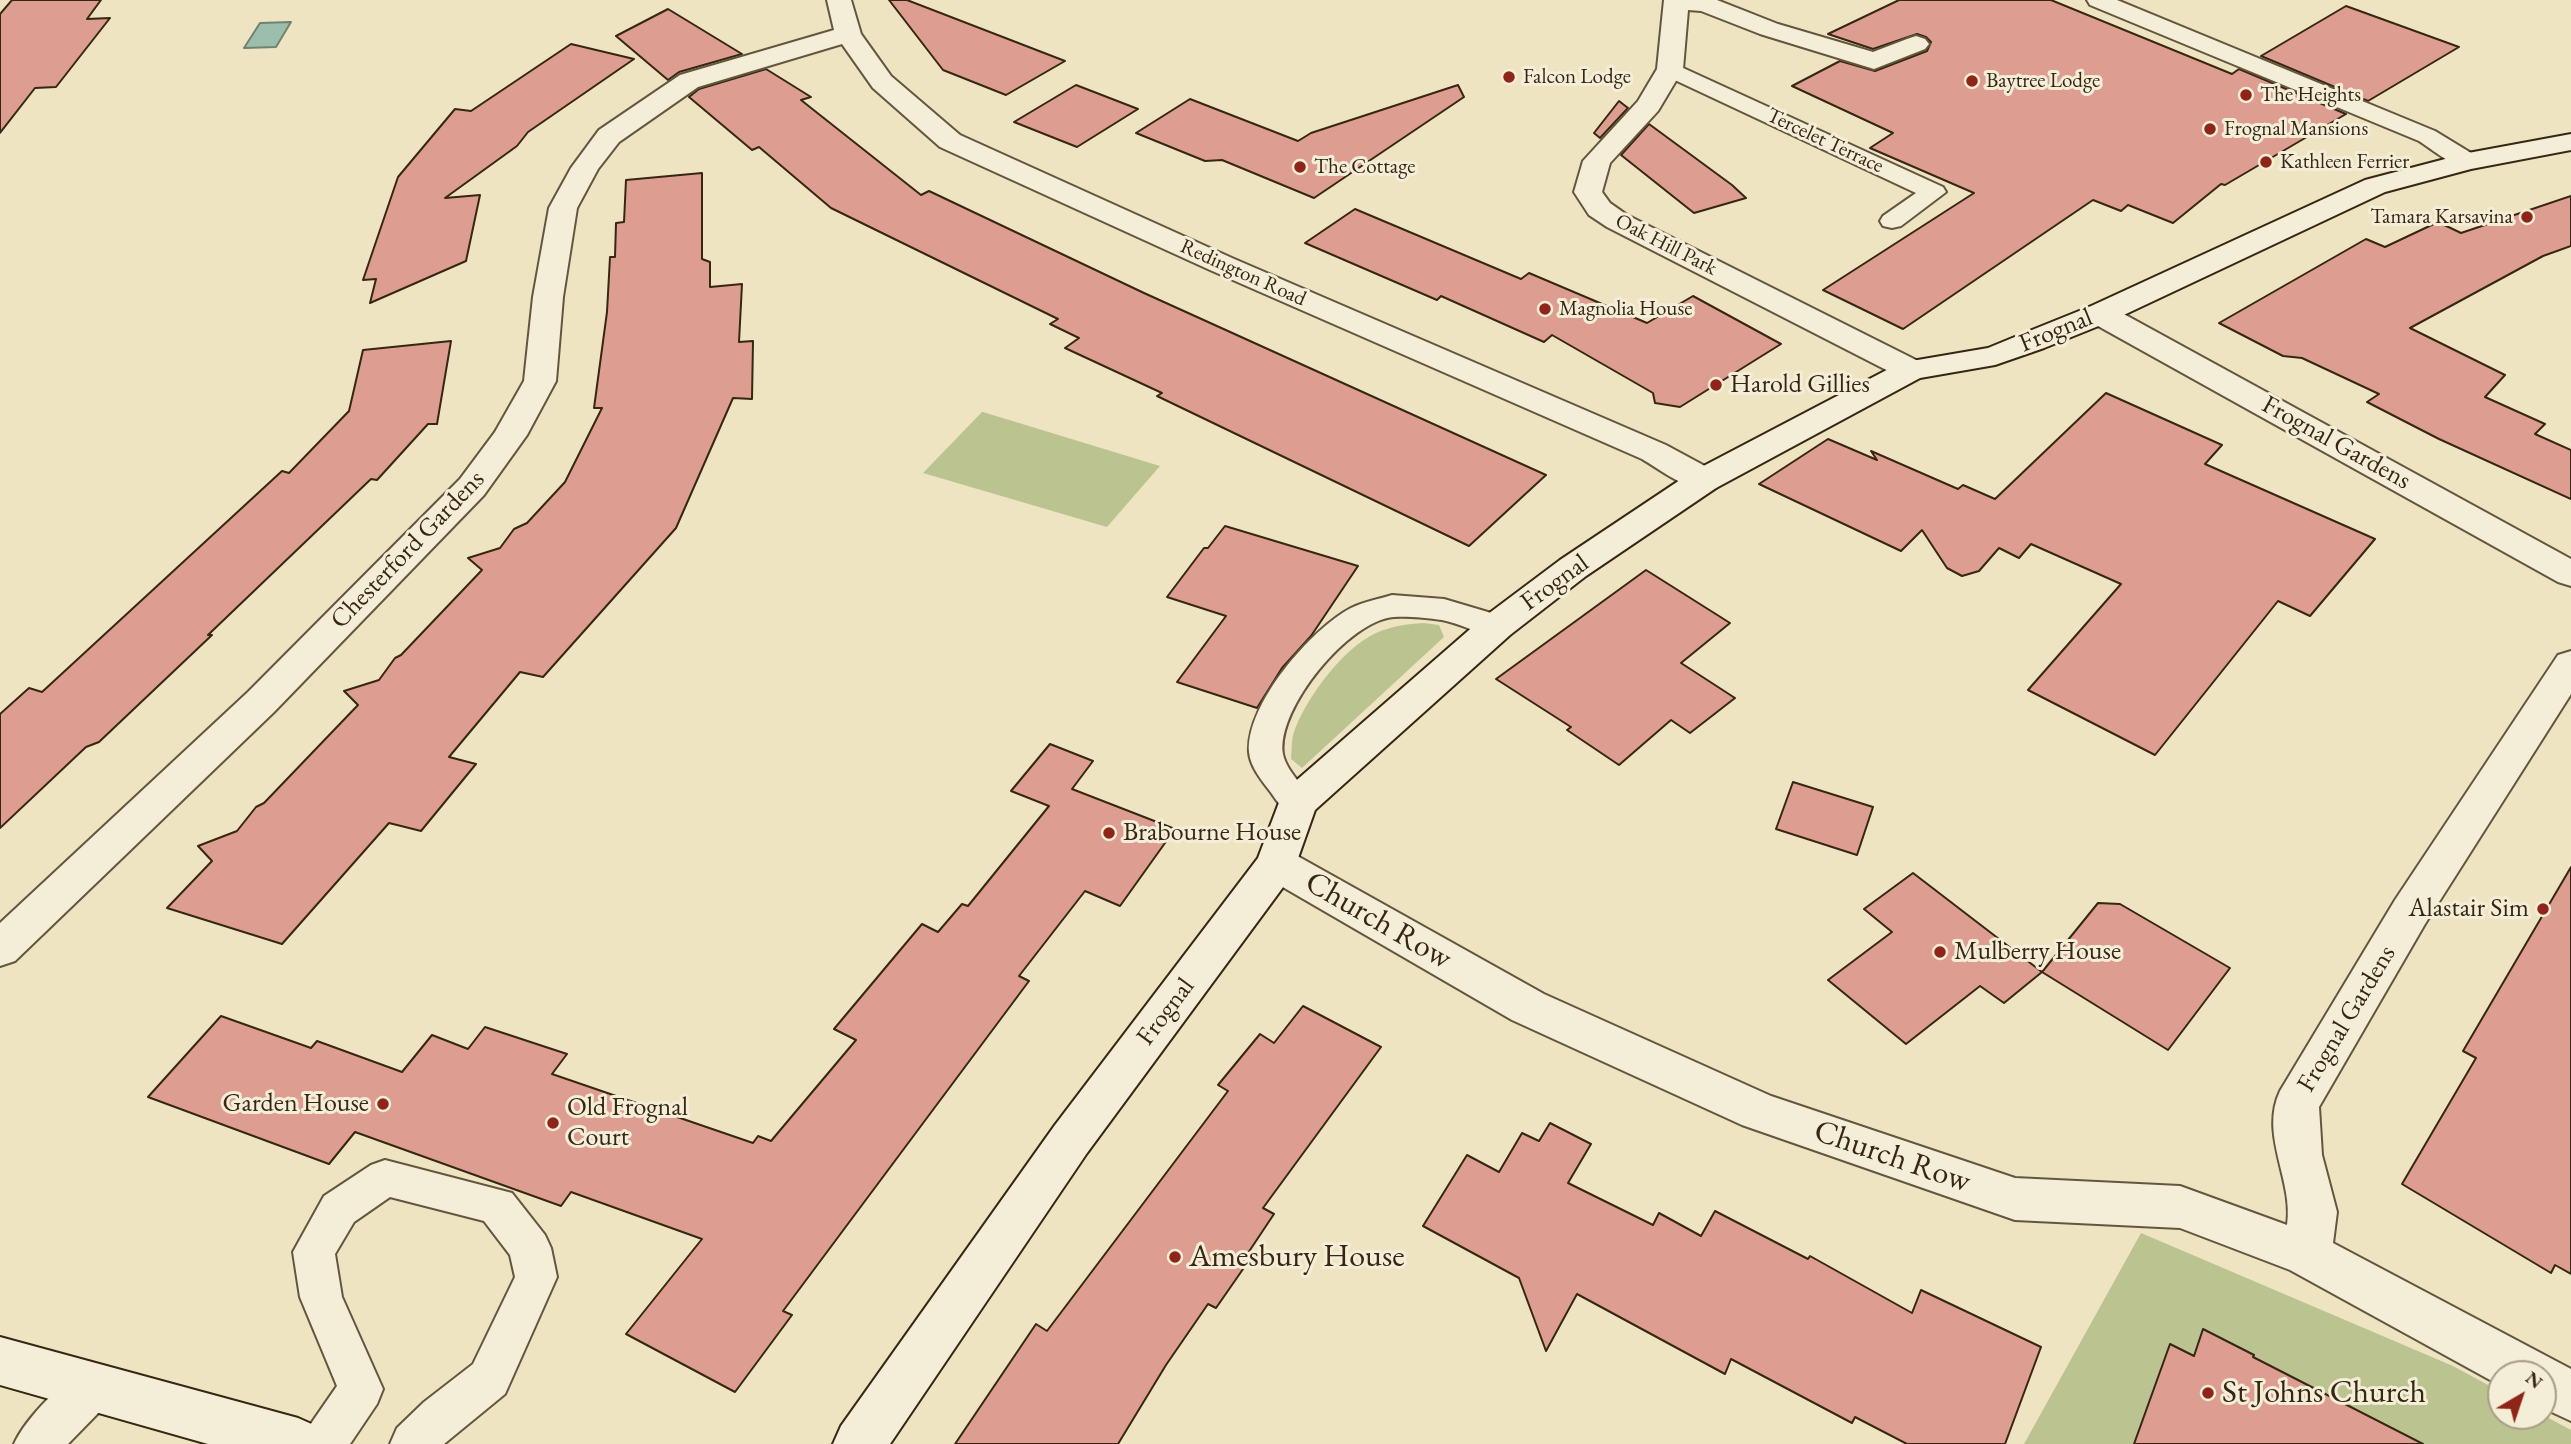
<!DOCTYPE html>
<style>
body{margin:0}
#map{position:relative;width:2571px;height:1444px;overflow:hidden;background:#eee4c2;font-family:"EB Garamond",serif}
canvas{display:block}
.north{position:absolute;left:2487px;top:1360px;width:70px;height:70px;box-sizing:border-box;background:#f4edd7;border:2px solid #a89d88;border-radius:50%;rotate:39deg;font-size:19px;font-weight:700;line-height:28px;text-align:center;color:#362612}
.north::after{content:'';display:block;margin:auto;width:24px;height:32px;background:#8f2418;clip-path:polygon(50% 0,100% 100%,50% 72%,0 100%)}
</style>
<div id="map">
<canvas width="2571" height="1444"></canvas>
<div class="north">N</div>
</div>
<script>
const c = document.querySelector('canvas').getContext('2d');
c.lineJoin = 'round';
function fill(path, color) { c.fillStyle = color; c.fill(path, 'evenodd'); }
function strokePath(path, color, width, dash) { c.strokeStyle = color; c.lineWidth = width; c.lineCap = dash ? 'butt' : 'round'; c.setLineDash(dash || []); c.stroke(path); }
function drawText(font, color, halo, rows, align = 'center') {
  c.font = font + ' "EB Garamond",serif'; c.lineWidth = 6; c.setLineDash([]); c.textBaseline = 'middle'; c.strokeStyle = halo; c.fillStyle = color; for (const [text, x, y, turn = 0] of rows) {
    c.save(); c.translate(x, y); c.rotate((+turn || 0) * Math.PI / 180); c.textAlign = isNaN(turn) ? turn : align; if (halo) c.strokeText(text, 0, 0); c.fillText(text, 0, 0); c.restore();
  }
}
fill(new Path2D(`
 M982,412h1l177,54 -53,61 -184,-54z
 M1424,623l15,2 5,12 -142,131 -11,-9c1,-8 0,-19 3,-27 12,-34 49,-84 82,-99 16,-7 30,-9 48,-10z
 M2141,1233l312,133 48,26v24l42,-1 28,15v14h-547z`), '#bbc391');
const water = new Path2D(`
 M291,22l-15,25 -32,1 16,-25z`);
fill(water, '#9bbfac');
strokePath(water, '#73826e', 2);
const building = new Path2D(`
 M12,0h89l-14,19 23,-1 -54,69 -21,1 -35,45v-119z
 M889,0h18l158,61 -59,34 -63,-25z
 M1899,0h152l181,74 7,-5 107,45 -121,71 -4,-1 -48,39 -45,-18 -7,6 -28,-11 -190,129 -80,-39 151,-97 -104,-45 23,-15 -101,-47 48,-25 35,10 52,-20 4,-9 -5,-5 -9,-3 -44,15 -45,-15z
 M2346,6l113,41 -91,54 -107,-45z
 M668,9l74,45 -63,18 -11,8 -52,-44z
 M571,44l63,15 -106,73 -11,14 -72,52 35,-3 -14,66 -96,42 6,-24 -13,1 35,-103 57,-68 16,2z
 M766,69l45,28 -10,3 120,95 8,-4 215,102 402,182 -77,71 -312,-150 5,-3 -97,-45 14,-10 -29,-14 8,-5 -227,-111 -72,-61 -7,3 -63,-53 10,-8z
 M1076,85l62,24 -61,38 -63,-25z
 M1458,85l6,12 -150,101 -92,-38 -17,1 -69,-28 54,-34 108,42 13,-8z
 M1619,101l9,7 -28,30 -6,-5z
 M1649,124l83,61 14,13 -52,15 -73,-58z
 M702,173v86l8,3v25l32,-3 -3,58 14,-1 -1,58 -19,-1 -57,130 -133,149 -23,-5 -71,85 27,7 -55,67 -32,-8 -107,121 -115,-36 45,-47 -14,-15 39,-15 19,-24 8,-4 94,-98 -14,-14 35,-11 16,-22 6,-3 81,-85 -14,-12 32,-10 14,-19 13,-6 38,-41 37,-74h-8l13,-96 3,-55h5l1,-34 8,-1 2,-42z
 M2571,196v50l-28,10 -133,72 95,47 -20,22 60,27 -10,10 36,16v49l-132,-60 -72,-37 12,-8 -77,-36 -19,-2 -64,-33 147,-84 19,8 53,-25 23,11z
 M1355,209l166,70 8,-6 118,50 46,-27 88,48 -101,63 -25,-4 -2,-10 -101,-58 -8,7 -103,-46 -4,4 -132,-57z
 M451,341l-14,83h-9l-51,56 -6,-1 -163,156h4l-113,107 -13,5 -86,81v-114l29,-26 13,4 240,-221 7,2 60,-62 14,-61z
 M2106,393l116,52 -17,19 170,75 -65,77 -32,-15 -123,154 -127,-65 93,-106 -90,-40 -12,14 -20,-10 -20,23 -17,5 -15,-8 -25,-38 -21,21 -142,-67 69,-45 49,21 -6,-9 87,38 5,-4 32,14z
 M1225,526l133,40 -47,70 -29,32 -25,40 -80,-26 49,-66 -59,-19 37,-49h4z
 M1646,570l84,53 -49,40 54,35 -45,35 -19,-13 -52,45 -52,-35 4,-3 -75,-48z
 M1050,744l43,17 -21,28 103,40 -55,77 -35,-15 -66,85 10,5 -246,330 9,4 -57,77 -109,-58 76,-95 -131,-47 -10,14 -206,-74 -26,32 -181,-67 73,-81 90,32 6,-7 85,31 30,-37 36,14 17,-22 82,27 -15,20 201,69 5,-7 13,5 85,-101 -22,-11 88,-105 16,8 24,-28 6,2 81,-100 -38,-15z
 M1793,782l80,25 -16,48 -81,-26z
 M2571,867v407l-16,-9 -4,8 -149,-89 74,-126 -13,-7z
 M1913,873l129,99 -38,31 -24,-17 -74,58 -78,-64 64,-48 -28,-23z
 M2098,903l22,1 110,64 -62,82 -126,-78z
 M1303,1006l78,41 -118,161 11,6 -28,42 4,3 -34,49 -8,-4 -42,61 -48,79h-163l81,-120 11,7 181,-240 -10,-6 42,-51 14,9z
 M1550,1123l41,21 -23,39 85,42 6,-12 42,23 14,-25 93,48 2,-3 102,57 9,-23 120,57 -36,97h-98l-52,-27 -3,6 -121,-64 -6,15 -148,-80 -31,57 -27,-73 -96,-52 44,-71 32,17 23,-39 17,8z
 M2203,1329l51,26 -1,2 170,87h-289l36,-100 24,12z`);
fill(building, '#dd9e91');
strokePath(building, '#362612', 2);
const lane = new Path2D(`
 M2087,0h30l318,131 41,25 4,5 -4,5c-20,5 -41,-15 -57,-25l-329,-136z
 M1670,62l273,125 3,5 -45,34 -9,2 -9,-2 -3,-5 3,-5 33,-23 -254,-119 -3,-5 3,-5z
 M1392,595l52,4 64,19 5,8 -5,8c-22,6 -44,-10 -66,-14 -15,-2 -34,-4 -48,-3 -45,3 -118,92 -111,137 3,17 23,34 31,49l-5,9c-20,6 -26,-2 -37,-18 -9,-12 -22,-27 -23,-42 -3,-48 62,-123 102,-144 12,-6 28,-9 41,-13z
 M385,1160l127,33 33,42 6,13 6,29 -52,117 -61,50h-54l7,-16 27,-26 49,-38 42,-87 -5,-22 -26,-34 -94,-24 -36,25 -19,32 7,43 41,92 -6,15 -27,40h-49l7,-16 29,-42 -37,-89 -7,-45 31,-56 47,-31z
 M92,1367l16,6 6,15 -6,15 -40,41h-54c12,-26 51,-67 78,-77z`);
const street = new Path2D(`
 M827,0h24l10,34 30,42 69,59 272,123 434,187 50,27 5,8 -5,8c-26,6 -52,-16 -74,-29l-432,-189 -270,-123 -67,-59 -31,-44 -144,43 -79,55 -21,27 -21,39 -14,89 -7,84 -29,54 -43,60 -210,217 -259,249 -15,5v-43l248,-231 212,-213 35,-47 29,-51 9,-84 16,-89 22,-40 28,-38 81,-55 154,-45z
 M1664,0h53l61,24 95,28 34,-13 9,-3 9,3 4,5 -4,5 -51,20 -114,-35 -59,-23 -13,-1 -5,59 -25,42 -48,52 -8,29 8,11 17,12 295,148 5,7 -5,7 -11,3 -11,-3 -293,-150 -18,-12 -15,-23 9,-31 55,-60 19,-32z
 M2100,305l11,2 460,252v27l-13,-4 -469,-261 -4,-7 4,-7z
 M2571,651v43l-146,230 -106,183 3,48 15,57 -4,31 238,126v52l-28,-13v-34h-42v12l-211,-116 -110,-42 -165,-8 -273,-95 -230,-105 -250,-145 -6,-11 6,-11 15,-5 15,5 252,141 227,102 244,82 165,8 107,39c7,-44 -28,-90 -7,-134l115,-191 163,-245z`);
const secondary = new Path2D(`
 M2571,134v16l-100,19 -86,23 -274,129 -67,27 -49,17 -75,13 -204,110 -130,88 -76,59 -195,175 -23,65 -205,278 -197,291h-57l8,-18 214,-301 203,-267 25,-66 201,-175 76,-57 132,-88 208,-109 88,-15 34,-14 67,-27 276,-127 103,-27z
 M0,1337l298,81 18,8 8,18h-116l-208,-59z`);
strokePath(lane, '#64563e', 4);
strokePath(street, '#64563e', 4);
strokePath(secondary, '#362612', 4);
fill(lane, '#f4edd7');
fill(street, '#f4edd7');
fill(secondary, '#f4edd7');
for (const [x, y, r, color] of [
 [1509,77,7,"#8f2418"],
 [1972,81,7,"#8f2418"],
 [2246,95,7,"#8f2418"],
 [2210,129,7,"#8f2418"],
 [2266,162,7,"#8f2418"],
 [1300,167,7,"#8f2418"],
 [2527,217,7,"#8f2418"],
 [1545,309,7,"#8f2418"],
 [1716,385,7,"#8f2418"],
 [1109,833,7,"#8f2418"],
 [2543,909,7,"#8f2418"],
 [1940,952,7,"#8f2418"],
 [383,1104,7,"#8f2418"],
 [553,1123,7,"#8f2418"],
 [1175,1257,7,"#8f2418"],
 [2208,1393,7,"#8f2418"]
]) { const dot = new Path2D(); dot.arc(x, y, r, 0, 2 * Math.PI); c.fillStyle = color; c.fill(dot); strokePath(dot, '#f4edd7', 2.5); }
drawText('21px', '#362612', '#f4edd7', [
 ["Falcon Lodge",1523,77],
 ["Baytree Lodge",1986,81],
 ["The Heights",2260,95],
 ["Frognal Mansions",2224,129],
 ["Kathleen Ferrier",2280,162],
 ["The Cottage",1314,167],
 ["Tamara Karsavina",2513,217,"right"],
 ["Magnolia House",1559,309]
], 'left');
drawText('21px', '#362612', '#f4edd7', [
 ["Tercelet Terrace",1825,141,25],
 ["Oak Hill Park",1666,245,27],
 ["Redington Road",1243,273,24]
]);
drawText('26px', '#362612', '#f4edd7', [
 ["Frognal",2056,331,-22],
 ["Frognal Gardens",2336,443,29],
 ["Chesterford Gardens",408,550,-46],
 ["Frognal",1555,583,-36],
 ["Frognal",1166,1012,-53],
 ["Frognal Gardens",2347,1019,-59]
]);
drawText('26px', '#362612', '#f4edd7', [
 ["Harold Gillies",1730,385],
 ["Brabourne House",1123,833],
 ["Alastair Sim",2529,909,"right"],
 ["Mulberry House",1954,952],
 ["Garden House",369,1104,"right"],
 ["Old Frognal",567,1108],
 ["Court",567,1138]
], 'left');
drawText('32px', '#362612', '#f4edd7', [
 ["Church Row",1378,921,30],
 ["Church Row",1892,1157,19]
]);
drawText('32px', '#362612', '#f4edd7', [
 ["Amesbury House",1189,1257],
 ["St Johns Church",2222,1393]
], 'left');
</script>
